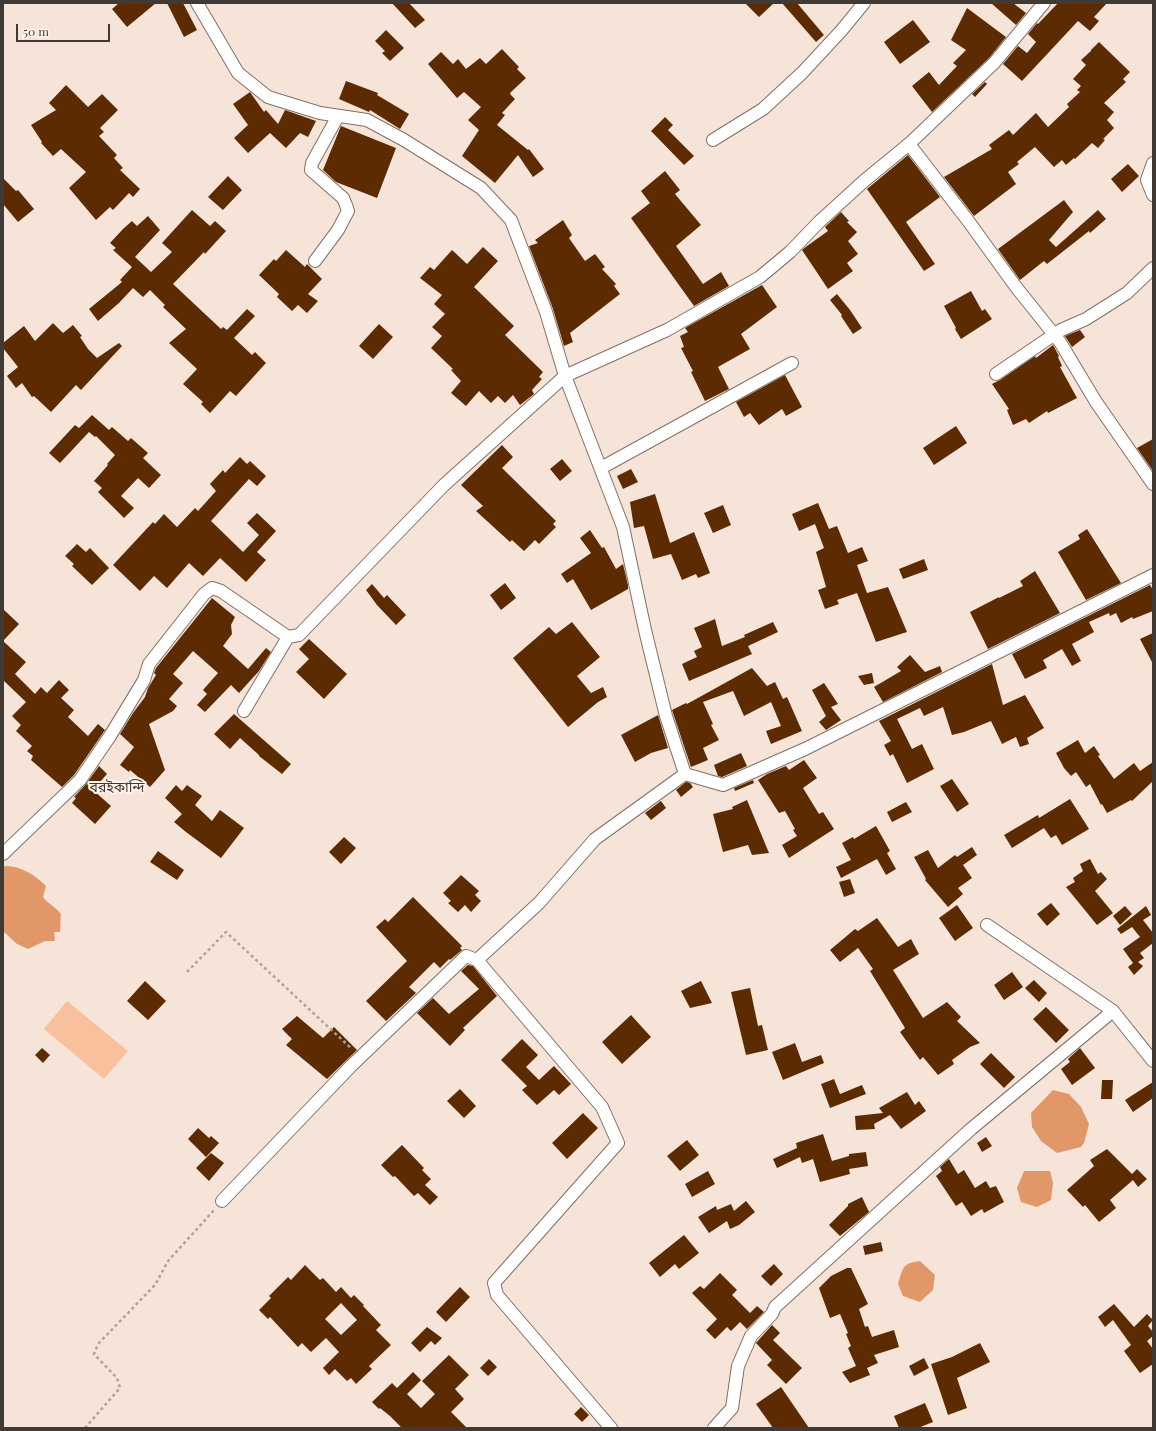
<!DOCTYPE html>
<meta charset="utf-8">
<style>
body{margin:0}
#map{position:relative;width:1156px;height:1431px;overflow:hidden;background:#f7e4d8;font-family:"Playfair Display",serif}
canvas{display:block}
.frame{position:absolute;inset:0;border:4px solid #403934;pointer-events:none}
.scale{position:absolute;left:16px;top:24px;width:94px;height:18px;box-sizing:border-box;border:2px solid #403934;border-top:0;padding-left:5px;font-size:12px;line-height:14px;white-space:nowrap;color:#403934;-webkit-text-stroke:3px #fff3ec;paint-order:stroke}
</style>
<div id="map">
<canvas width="1156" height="1431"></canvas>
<div class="frame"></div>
<div class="scale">50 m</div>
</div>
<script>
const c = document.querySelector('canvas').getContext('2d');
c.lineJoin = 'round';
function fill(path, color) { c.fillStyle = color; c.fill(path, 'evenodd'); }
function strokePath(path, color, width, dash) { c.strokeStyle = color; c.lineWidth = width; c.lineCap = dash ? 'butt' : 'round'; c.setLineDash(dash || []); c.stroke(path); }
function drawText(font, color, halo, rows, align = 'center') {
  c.font = font + ' "Playfair Display","Noto Sans Bengali",serif'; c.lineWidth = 4; c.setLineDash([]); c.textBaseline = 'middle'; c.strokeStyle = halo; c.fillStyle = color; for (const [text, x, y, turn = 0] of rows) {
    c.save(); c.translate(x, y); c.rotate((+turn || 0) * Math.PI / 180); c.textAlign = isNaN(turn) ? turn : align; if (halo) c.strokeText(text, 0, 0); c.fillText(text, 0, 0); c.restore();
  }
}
fill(new Path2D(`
 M67,1001l61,50 -24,28 -60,-50z`), '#f8c09c');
fill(new Path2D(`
 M6,866c15,0 29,9 40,20l-3,11c5,7 13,10 18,17 -1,6 0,11 -1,18h-6l1,9h-10l-17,8 -11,-5 -14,-13v-64z
 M1053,1090l16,4 12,13 8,17 -5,19 -3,4 -24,6 -16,-12 -9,-14 -1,-14z
 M1024,1171h26l3,12 -2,17 -14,7 -16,-5 -4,-14z
 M920,1261l15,14 -2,15 -13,12 -17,-6 -5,-12c5,-16 4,-21 22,-23z`), '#e19768');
fill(new Path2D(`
 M119,3h37l-29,24 -15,-18z
 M167,3h16l14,27 -13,7z
 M392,3h17l16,17 -10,8z
 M745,3h29l-15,14z
 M782,3h15l27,32 -8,7z
 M991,3h22l13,10 -10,12z
 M1058,3h49l-13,14 5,4 -9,10 -12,-10 -56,60 -19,-17 15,-18 9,7 9,-11 -8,-8 9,-11 1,1z
 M967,8l39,29 -17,21 -57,54 -20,-26 17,-14 10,13 18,-19 -4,-3 13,-13 -15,-10z
 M913,20l17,22 -30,22 -16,-22z
 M386,30l18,18 -14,13 -8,-8 3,-2 -10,-10z
 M1099,42l31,30 -7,7 3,3 -22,21 10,9 -7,8 7,8 -11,11 2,1 -7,8 -6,-5 -17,16 -1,-1 -8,7 -4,-5 -8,7 -19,-20 -18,15 2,2 -11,8 8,12 -42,32 -30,-39 48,-28 -3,-4 20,-15 4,5 23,-22 12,14 21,-20 -2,-3 13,-12 -3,-2 4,-4 -8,-7 13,-14 -5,-5 10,-9v-1z
 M502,49l17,18 -2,2 9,9 -15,14 -1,2 5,5 -13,14 3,2 -8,10 31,25 1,-1 15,20 -11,8 -15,-22 -23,28 -33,-27 17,-26 -11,-10 13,-13 -17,-15 -7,6 -29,-34 13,-12 12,12 5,-5 8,10 14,-11 6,6z
 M346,81l32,12 -1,2 32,19 -9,15 -30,-19 -1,2 -30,-13z
 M985,82l2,2 -12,13 -3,-3z
 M66,85l22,22 14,-13 16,16 -18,18 4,4 -5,4 18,19 -3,3 9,10 -3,2 20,19 -7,8 -4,-4 -16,17 -3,-3 -14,13 -27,-32 17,-16 -25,-23 -8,7 -12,-13 1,-1 -11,-17 25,-15 -7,-7z
 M250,92l14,20 2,-2 12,14 7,-14 31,11 -8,16 -8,-4 -14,15 -16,-15 -22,20 -14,-15 14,-13 -15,-21z
 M665,117l8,8 -5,5 26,26 -10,9 -33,-34z
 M341,126l55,22 -19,50 -41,-16 -13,-12z
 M908,155l32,42 -34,25 29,42 -11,7 -57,-82z
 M1128,164l11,12 -17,16 -11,-13z
 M665,171l15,19 -5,4 26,31 -25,21 27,38 18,-12 8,14 -35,20 -63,-88 19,-15 -9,-12z
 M228,176l14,14 -19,20 -15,-13z
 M3,178l13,13 2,-1 16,19 -16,13 -15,-18z
 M1064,200l9,12 -24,28 7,7 42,-37 8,9 -16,14 -1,-2 -42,33 -3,-3 -24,19 -22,-31z
 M192,210l18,16 5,-5 11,10 -21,23 -1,-2 -31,32 48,45 2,-2 4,3 20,-21 8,7 -21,22 18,17 3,-3 11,11 -30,33 -6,-5 -20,22 -9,-9 2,-2 -20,-18 14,-15 -28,-26 17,-14 -23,-22 2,-2 -15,-15 -7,7 -10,-9 -14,15 -21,18 -9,-12 33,-27 -2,-2 12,-13 -19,-17 3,-2 -6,-5 13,-14 9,-8 5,5 11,-10 12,14 -25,27 16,15 21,-20 -10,-9z
 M841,212l8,9 -2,1 10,10 -9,9 10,13 -11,9 6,8 -25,18 -26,-39 5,-4 21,-15 -3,-4z
 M563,220l9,15 -3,3 16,23 10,-7 10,13 -3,2 14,15 -2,2 6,8 -50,39 3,9 -9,4 -11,-37 -24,-63 9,-3 -3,-3z
 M483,247l15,14 -24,26 40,39 -9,9 38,37 -4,5 3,2 -10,11 2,4 -14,11 -7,-10 -8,8 -7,-7 -7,7 -12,-12 -13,15 -15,-13 10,-12 -10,-11 2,-1 -22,-21 11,-12 -10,-9 13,-13 -11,-10 8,-9 -22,-17 10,-11 4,3 18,-20 15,14z
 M286,250l19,17 2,-3 15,15 -14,15 10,7 -11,12 -9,-8 -6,6 -15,-14 2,-3 -20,-19 15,-16 2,2z
 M762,285l15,22 -36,27 9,15 -32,18 11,22 -24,12 -14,-29 2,-1 -12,-23 3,-1 -4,-11 8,-4 -3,-4z
 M971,291l11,20 3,-2 7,10 -31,20 -6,-10 1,-1 -12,-22z
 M837,294l13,16 12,18 -9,6 -12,-18 1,-1 -12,-15z
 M53,323l10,10 10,-8 9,11 -2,1 8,12 9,9 22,-15 3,3 -41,44 -5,-5 -25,27 -17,-16 -2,1 -10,-14 -6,5 -9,-12 11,-9 -15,-19v-5l21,-17 11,15z
 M379,324l14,13 -20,22 -14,-13z
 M1080,330l5,7 -13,10 -7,-11z
 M1053,345l6,11 -1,1 4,9 -2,1 17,31 -29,15 -1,-2 -18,12 -3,-4 -13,6 -6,-15 2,-1 -17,-25 8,-4 35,-24 1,2z
 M785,375l17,32 -16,9 -4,-7 -23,16 -9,-12 -6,4 -8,-15z
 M92,415l17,15 3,-3 16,14 3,-3 17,15 -5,5 18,17 -12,13 -11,-10 -17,18 13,12 -10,10 -26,-26 4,-4 -8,-7 14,-16 -1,-1 8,-9 -19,-19 -1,1 -6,-5 -29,31 -11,-10 26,-28 4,3z
 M956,426l11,17 -33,22 -11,-17z
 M1153,439v32l-16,-23z
 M502,445l11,12 -11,11 54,53 -3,3 3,3 -17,17 -4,-4 -11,11 -12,-11 -2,2 -34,-31 7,-5 -22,-21z
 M240,457l7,7 3,-3 16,15 -9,10 -8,-7 -38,42 32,31 16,-17 -12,-12 10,-10 19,18 -19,21 9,8 -20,22 -26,-24 -17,18 -14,-13 -22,25 -13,-12 -14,15 -27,-26 40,-43 2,2 9,-10 13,13 18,-19 3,3 18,-20 -6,-7 13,-14 2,3z
 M562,459l10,12 -12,10 -10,-12z
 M631,469l7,13 -15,7 -6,-13z
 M655,494l15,49 24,-11 16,41 -12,5 -2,-4 -14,6 -11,-26 -18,5 -9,-33 -10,2 -4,-26z
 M818,503l11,26 8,-3 11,27 14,-6 6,14 -11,4 10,28 21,-6 19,45 -31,10 -19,-49 -20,7 2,4 -14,5 -7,-19 8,-3 -10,-35 8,-4 -9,-24 -16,7 -7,-17z
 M723,505l8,20 -18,8 -9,-20z
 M1087,529l34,54 -35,17 -28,-48 22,-13 -2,-4z
 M590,530l12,18 2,-1 12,22 7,-5 5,21v4l-37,21 -18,-31 -6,4 -6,-9 30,-21 -11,-15z
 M77,544l9,8 4,-4 19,20 -17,17 -20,-19 2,-2 -9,-8z
 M924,559l4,11 -25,9 -4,-10z
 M1035,571l25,42 -72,36 -18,-37 29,-15v1l24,-12 -3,-5z
 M505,583l11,15 -15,12 -11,-15z
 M372,584l12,14 3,-3 19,20 -10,10 -19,-20 -11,-15z
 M1150,585l3,5v21l-20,8 -1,-2 -11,6 -5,-10 -6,3 -1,-3 -20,9 5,10 -22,12 9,17 -9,5 -10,-17 -19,11 4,8 -22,11 -13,-25z
 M212,598l23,19 -4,8 1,9 -9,12 25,23 18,-21 5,4 -12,19 -20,22 -8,-8 -26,27 -8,-7 10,-11 -4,-4 15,-17 -25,-22 -20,23 10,9 -14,16 8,7 -4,5 -24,13 16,46 -15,17 -20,-17 -1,2 -9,-7 14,-18 -14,-13 13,-21 12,-16 3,-9 8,-13 -2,-2 2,-5z
 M3,609l16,15 -16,17 23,21 -11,12 20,20 6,-7 6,6 12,-13 10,10 -8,8 13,12 -6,7 20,19 10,-12 7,6 -31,45 -12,12 -31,-27 2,-4 -6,-5 5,-5 -16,-15 5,-6 -9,-9 14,-14 -23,-22z
 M715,619l7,27 23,-9 -1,-2 29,-13 5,10 -30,14 4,8 -63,27 -7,-17 15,-7 -3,-6 8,-4 -8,-19z
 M572,622l28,35 -23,19 14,17 12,-6 4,10 -9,5 -30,25 -55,-69 36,-31 7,7z
 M1153,633v31l-13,-25z
 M309,639l38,35 -23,25 -28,-27 13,-13 -10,-10z
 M910,655l15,17 15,-6 2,6 -59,30 -9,-15 27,-16 -4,-4z
 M992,664l11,41 22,-10 19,33 -17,10 2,6 -9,3 -4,-10 -14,7 -11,-23 -27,11 -12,3 -9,-28 -19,9 -4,-8 -23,11 15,30 10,-5 12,25 -27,14 -14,-29 -3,2 -6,-11 7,-4 -12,-20z
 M752,668l15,18 8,-4 8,17 4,-2 15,34 -31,13 -5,-13 15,-5 -10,-24 -27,14 -11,-25 -30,11 10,22 -2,1 8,15 -16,8 5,12 -17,7 -19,-57 14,-7 1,1z
 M872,673l2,10 -10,2 -6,-9z
 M824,683l14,21 -7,3 10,13 -15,10 -7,-8 7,-6 -14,-26z
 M234,714l57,50 -9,10 -23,-18v-1l-19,-17 -10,11 -16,-15z
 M658,715l10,33 -17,5 -16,9 -14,-27z
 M1078,740l7,13 9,-7 6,9 -2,1 16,23 20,-16 6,8 13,-9v19l-21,20 -1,-1 -24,13 -5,-9 -1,1 -11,-21 -4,3 -10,-15 -5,4 -7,-8 -8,-15z
 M741,753l6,13 -25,11 -4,-1 -4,-11z
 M804,760l13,18 -14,10 16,26 4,-2 11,17 -45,29 -7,-13 15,-9 -4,-6 2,-1 -10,-18 -6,2 -21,-33 9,-6 19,-8 3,4z
 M99,766l8,8 -14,16 18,16 -16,18 -23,-21 4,-5 -2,-1 12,-13z
 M952,779l17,25 -12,8 -17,-26z
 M753,780l1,3 -19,8 -1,-3z
 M686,782l4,1 3,4 -12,10 -5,-7z
 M176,785l6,6 5,-6 15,11 -7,9 17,16 8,-11 24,18 -23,30 -35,-26 -12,-10 8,-8 -17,-16z
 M1070,799l19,30 -27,16 -6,-10 -5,3 -7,-10 -32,20 -8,-13 34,-20 1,3z
 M747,800l22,53 -17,2 -4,-10 -25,7 -10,-38 20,-5 -1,-2z
 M661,801l5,7 -15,12 -6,-7z
 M906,802l6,10 -20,10 -5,-10z
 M876,826l14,25 -3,2 9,16 -10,6 -9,-16 -36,19 -5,-11 15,-7 -9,-17 11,-6 1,2z
 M344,837l12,11 -15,16 -12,-12z
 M972,847l5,8 -14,10 9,13 -14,10 5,6 -15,13 -23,-27 1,-1 -12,-22 14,-7 10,18 17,-13 2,2z
 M158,851l26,19 -7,10 -27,-18z
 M1090,859l8,15 3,-2 6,7 -12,12 18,22 -16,12 -31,-38 9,-5 -2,-4 10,-7 -3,-7z
 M461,875l18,16 -4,4 6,6 -10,11 -6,-7 -7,7 -10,-9 3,-2 -8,-8z
 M850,879l5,14 -11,4 -5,-15z
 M413,897l49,49 -2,2 2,2 -12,10 -1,-1 -9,9 -6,-6 -25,25 7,6 -30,28 -20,-20 41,-40 -31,-34 9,-8 3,3z
 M1051,903l9,11 -13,12 -10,-12z
 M957,905l16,23 -18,13 -16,-23z
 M1125,906l7,8 -12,11 -7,-9z
 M1146,906l5,9 -8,5 10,13v10l-13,10 4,5 -6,4 5,4 -9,9 -6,-8 5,-4 -10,-14 17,-12 -8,-10 -11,7 -4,-5z
 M877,918l21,29 13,-8 8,15 -26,16 30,48 24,-16 14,15 -4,4 23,22 -10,4 -18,13 2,4 -16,11 -15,-18 -3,3 -20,-28 5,-4 -35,-57 3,-2 -15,-21 -18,14 -10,-12 25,-21 3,2z
 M468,965l5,1 24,30 -34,32 2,2 -15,16 -33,-33 16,-15 16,16 30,-25 -18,-18z
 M1012,972l11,15 -19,13 -10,-15z
 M1034,980l13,13 -8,9 -14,-14z
 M145,981l21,20 -18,19 -21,-19z
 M701,981l11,22 -22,5 -9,-17z
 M750,988l8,38 4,-1 6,25 -22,5 -15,-63z
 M1046,1007l23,23 -13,13 -23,-24z
 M631,1015l20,22 -29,27 -20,-22z
 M297,1016l26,22 11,-11 23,23 -30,29 -41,-34 6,-6 -10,-10z
 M522,1039l16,16 -12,12 13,13 15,-14 17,18 -12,11 -5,-5 -17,15 -15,-15 5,-4 -26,-26z
 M795,1043l7,19 19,-7 3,8 -41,17 -11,-28z
 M42,1048l8,7 -7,8 -8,-8z
 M1080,1048l15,20 -23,17 -11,-16 9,-7 -2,-3z
 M991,1053l24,24 -11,11 -24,-24z
 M834,1079l6,15 22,-9 4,9 -36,14 -9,-24z
 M1102,1080h11l-1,19h-11z
 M1153,1082v16l-20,14 -8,-12z
 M460,1089l16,17 -12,12 -17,-17z
 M907,1092l8,13 4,-4 7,10 -25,18 -11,-14 -16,9 1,5 -19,1 -1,-14 28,-3 -4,-5z
 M583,1113l15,15 -31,31 -15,-16z
 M198,1128l11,10 2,-2 8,7 -13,14 -18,-18z
 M823,1134l9,27 17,-5v-2l17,-2 2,14 -19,3 1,5 -30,8 -7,-23 -11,4 -2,-6 -23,11 -4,-9 24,-11 -1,-5z
 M986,1137l6,9 -10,6 -5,-9z
 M687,1140l12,15 -19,16 -13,-15z
 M402,1145l22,23 -2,2 9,9 -6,6 13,12 -8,8 -12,-12 -4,3 -19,-20 -2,1 -12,-12z
 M1107,1149l25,25 5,-5 10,10 -9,8 -5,-7 -23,20 6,8 -17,14 -14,-17 -2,2 -16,-17 27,-24 -4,-6z
 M211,1153l13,10 -15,18 -13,-13z
 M949,1159l9,15 6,-4 11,18 11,-7 4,7 6,-2 8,16 -20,11 -2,-4 -11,7 -9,-14 -6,4 -20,-30 6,-5 -2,-4z
 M708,1171l7,13 -23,13 -7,-13z
 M862,1197l7,15 -29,24 -11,-11 19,-19v-2z
 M746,1201l9,11 -16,13 -9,4 -3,-8 -18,12 -11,-16 18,-11 1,4 14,-6 3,7z
 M684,1235l15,18 -20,16 -4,-5 -15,13 -11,-14z
 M881,1242l2,9 -18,4 -2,-9z
 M774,1264l9,10 -12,12 -10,-10z
 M305,1265l15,15 3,-2 13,14 5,-5 10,11 3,-3 10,10 -1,1 18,19 -5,5 15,15 -22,21 3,3 -16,15 -5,-6 -4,3 -12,-12 -6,6 -6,-7 16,-16 -13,-14 -15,14 -9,-9 -4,4 -28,-30 -2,2 -9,-9 12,-12 -2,-2 19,-19 3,3zM341,1303l16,17 -16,15 -16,-16z
 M847,1268h4l17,36 -9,5 6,18 3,-1 4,11 22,-7 5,17 -25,8 4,8 -11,5 3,7 -20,8 -8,-11 14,-6 -8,-18 3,-2 -5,-12 2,-1 -8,-19 -10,4 -11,-30 12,-12z
 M720,1273l17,17 -5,5 18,18 7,-7 7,6 -17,17 -7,-7 -9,9 -4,-4 -12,12 -9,-9 11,-11 -25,-26 8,-7 4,3z
 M460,1287l10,10 -24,25 -10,-10z
 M1114,1304l20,23 13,-13 6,6 -5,6 5,6v4l-6,5 6,8v15l-13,9 -16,-22 7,-6 -18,-25 -8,7 -7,-10z
 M772,1325l8,8 -7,7 29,28 -16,16 -19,-19 5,-5 -16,-17z
 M427,1327l15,11 -7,7 -4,-4 -11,11 -9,-9z
 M980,1343l10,19 -33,16 10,30 -19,7 -17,-51 21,-7z
 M449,1355l20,20 -14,14 9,10 -13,13 16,16h-65l-12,-12 -10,-8 -1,1 -7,-7 20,-19 5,5 16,-16 8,8 -14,14 14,14 14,-14 -13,-13z
 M924,1358l5,10 -15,8 -5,-10z
 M489,1359l8,8 -9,9 -8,-8z
 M781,1387l28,41h-36l-17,-24z
 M925,1403l8,19 -15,6h-19l-5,-12z
 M581,1407l8,8 -7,7 -8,-8z`), '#5c2b02');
const street = new Path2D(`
 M197,3l41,70 30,24 52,16 47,7 37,20 77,48 30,32 35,92 19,64 102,-46 93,-53 30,-25 29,-30 45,-41 45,-37 85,-81 50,-60
 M713,140l50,-31 39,-36 39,-42 23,-28
 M909,144l60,78 47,65 44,55 36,60 57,82
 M1153,163l-6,17 6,15
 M315,261l23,-31 10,-19 -2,-6 -3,-7 -32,-28 1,-7 26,-47
 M996,374l65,-44 25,-11 41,-26 26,-25
 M601,468l191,-105
 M244,711l44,-74
 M685,774l38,11 82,-36 348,-174
 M3,854l77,-74 30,-44 34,-56 5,-16 55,-70 8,-6 9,3 67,46 11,-2 145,-150 121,-109 58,151 22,103 21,86 19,58
 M987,925l126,86 40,50
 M477,960l62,-57 56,-64 90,-65
 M222,1201l129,-135 115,-110 11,4 125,147 16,36 -124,140 3,12 114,133
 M714,1428l18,-20 6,-42 13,-30 21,-22 3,-7 196,-178 142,-118`);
strokePath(street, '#817065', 14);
strokePath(new Path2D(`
 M187,972l39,-40 126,117
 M85,1428l35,-40 -3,-10 -23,-24 4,-10 57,-59 13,-24 47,-52`), '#b1a299', 2.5, [3, 3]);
strokePath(street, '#fff', 12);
drawText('14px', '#403934', '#fff3ec', [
 ["বরইকান্দি",117,788]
]);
</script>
